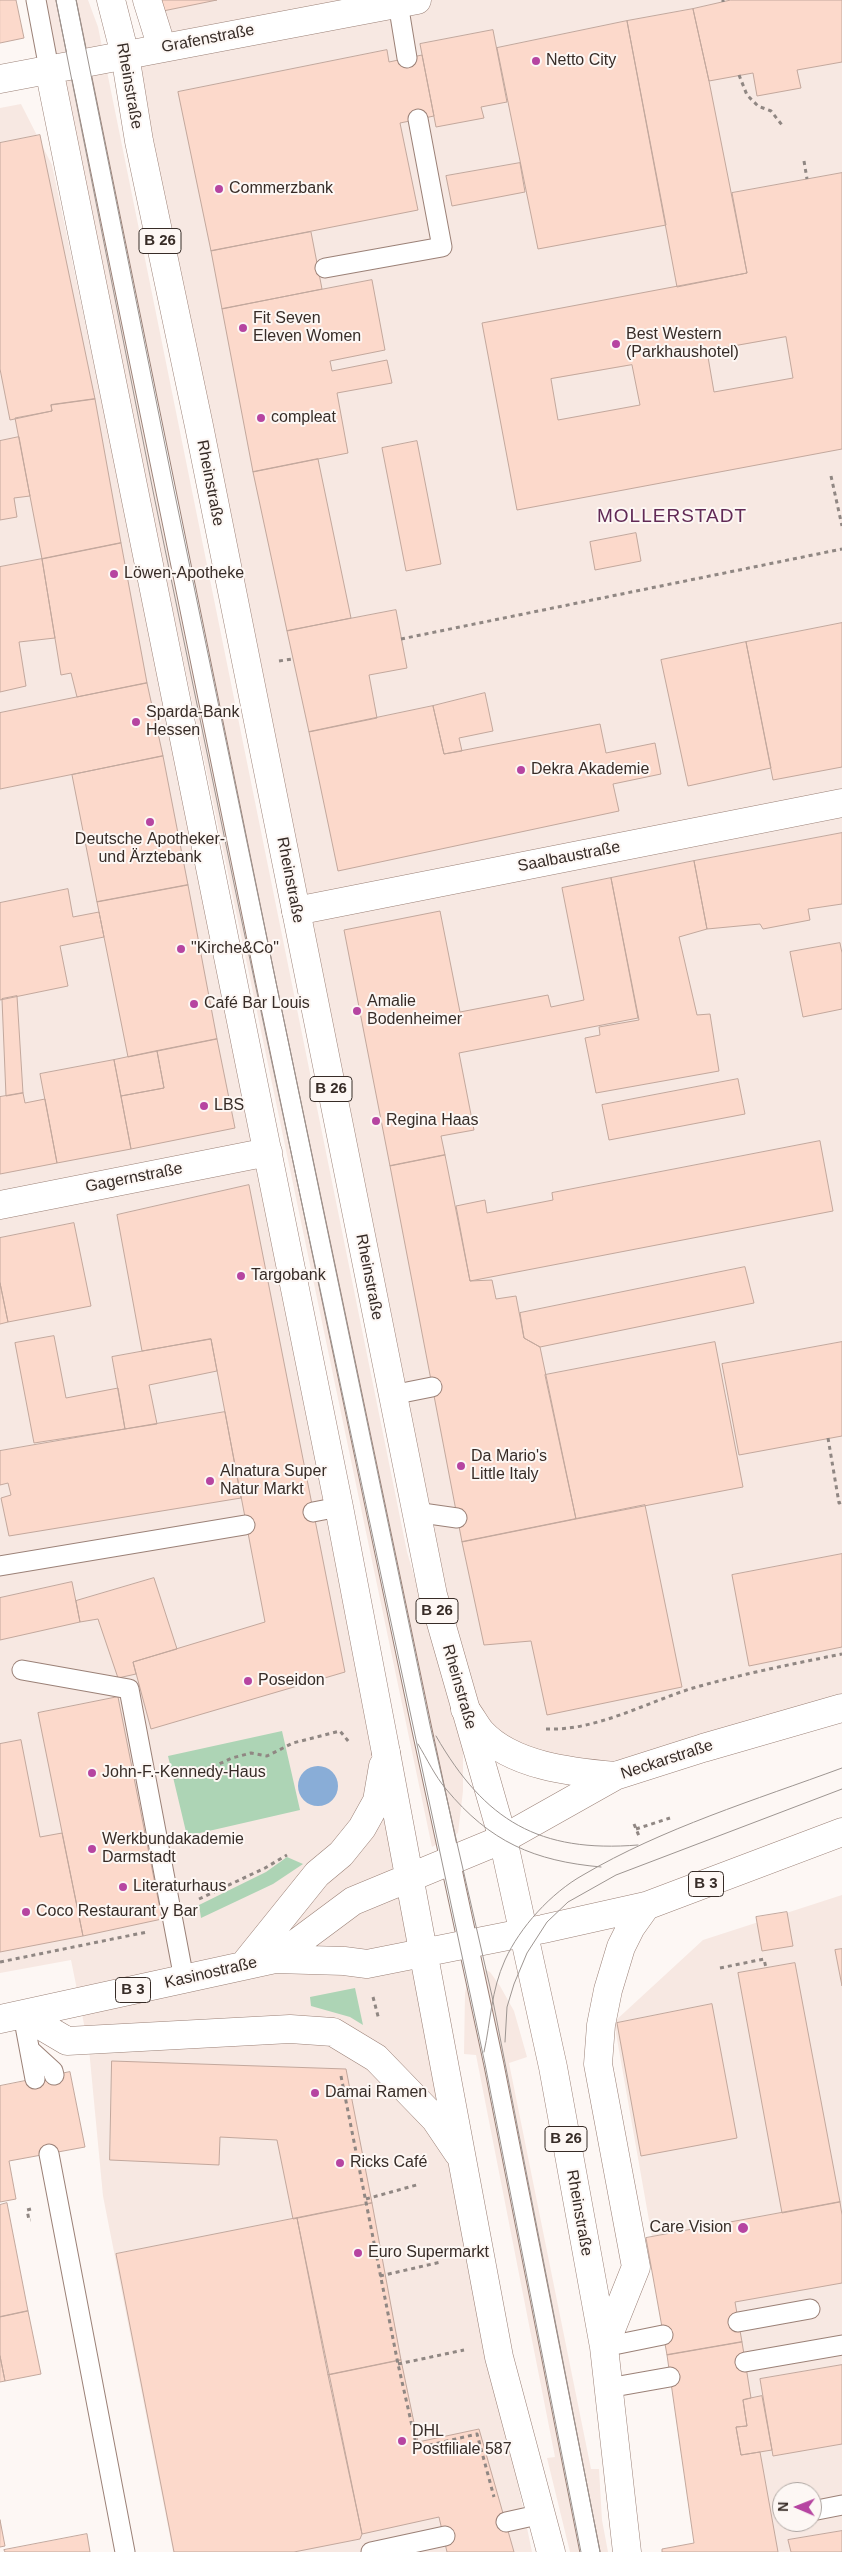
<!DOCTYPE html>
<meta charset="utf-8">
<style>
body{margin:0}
#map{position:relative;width:842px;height:2552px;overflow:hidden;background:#fdf7f4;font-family:Arial,sans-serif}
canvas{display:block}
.north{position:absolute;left:772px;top:2482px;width:50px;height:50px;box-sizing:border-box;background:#fdf7f4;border:1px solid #aea6a2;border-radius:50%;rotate:271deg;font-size:14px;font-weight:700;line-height:20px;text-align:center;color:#372c27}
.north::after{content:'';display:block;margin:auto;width:18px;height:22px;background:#b645a1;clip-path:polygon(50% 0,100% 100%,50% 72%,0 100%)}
</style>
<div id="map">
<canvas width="842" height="2552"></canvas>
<div class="north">N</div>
</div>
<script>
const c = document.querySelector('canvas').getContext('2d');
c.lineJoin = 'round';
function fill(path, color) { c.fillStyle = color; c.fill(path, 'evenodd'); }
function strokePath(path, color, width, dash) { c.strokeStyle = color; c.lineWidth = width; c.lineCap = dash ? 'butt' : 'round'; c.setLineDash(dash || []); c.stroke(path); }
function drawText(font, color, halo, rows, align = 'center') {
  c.font = font + ' Arial,sans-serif'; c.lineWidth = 4; c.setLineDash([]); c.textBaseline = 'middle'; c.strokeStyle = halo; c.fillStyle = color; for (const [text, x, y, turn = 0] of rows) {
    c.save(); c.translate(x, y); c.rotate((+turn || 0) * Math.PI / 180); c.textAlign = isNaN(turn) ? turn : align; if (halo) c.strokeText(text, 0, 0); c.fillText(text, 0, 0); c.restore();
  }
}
fill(new Path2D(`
 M45,0h43l10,27 309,1525 56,189v50l-5,42 -26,14z
 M161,0h681v1708l-227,68 -84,-14 -66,-54 -340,-1653 36,-7z
 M21,104l31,61 250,1189 192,1014 38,184h-359l-70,-356 -14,-147 -18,-89 -71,13v-1865z
 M842,1895v657h-140l-10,-88 -78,-442 89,-82zM782,2492h30v30h-30z
 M482,1968l8,4 10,14 14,25 13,46 -18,6 82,406h8l3,51 6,32h-38l-23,-94 8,-1 -79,-402 -12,-1 1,-61 4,-19z`), '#f7e8e2');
fill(new Path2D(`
 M282,1731l18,79 -113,26 -19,-80z
 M287,1857l16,7 -30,20 -72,34 -2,-13 67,-33z
 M355,1988l8,37 -13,-8 -39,-11 -1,-9z`), '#add4b5');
fill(new Path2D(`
 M298 1786a20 20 0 1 1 40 0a20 20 0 1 1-40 0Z`), '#89add7');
const building = new Path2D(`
 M0,0h16l8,38 -24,5z
 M161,0h56l-54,11z
 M731,0h111v62l-45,8 4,18 -44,8 -4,-23 -44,8 -16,-72z
 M693,9l16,72 38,192 -70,14 -50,-266z
 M627,21l39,204 -128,24 -41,-201z
 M493,30l14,72 -26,5 3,11 -48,9 -16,-83z
 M387,50l2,12 33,-7 12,61 -34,7 18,87 -207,41 -33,-159z
 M40,135l55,264 -44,6 1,6 -42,9 -10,-51v-226z
 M520,163l5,29 -73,14 -6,-30z
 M842,173v276l-325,61 -35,-187 265,-50 -15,-80zM786,337l7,41 -79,14 -7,-41zM632,365l8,40 -82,15 -7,-41z
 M311,232l11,57 -100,20 -11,-58z
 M372,280l13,70 -55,11 2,10 55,-11 5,23 -55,10 11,60 -95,19 -31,-163z
 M95,399l26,144 -79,16 -27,-141 37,-7 -1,-6z
 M19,437l11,59 -16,2 3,19 -17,3v-79z
 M417,441l24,123 -35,7 -24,-123z
 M318,459l33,159 -64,13 -34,-159z
 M636,533l5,28 -46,9 -5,-28z
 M121,543l26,140 -70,14 -6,-24 -10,2 -19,-116z
 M42,559l13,79 -36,4 7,44 -26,6v-125z
 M396,610l11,58 -38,7 8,43 -68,14 -22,-101z
 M842,623v144l-69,13 -27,-138z
 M746,642l25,126 -83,18 -27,-126z
 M147,683l16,73 -163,33v-76z
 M485,693l8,38 -34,7 3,13 -18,3 -11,-48z
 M433,706l11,48 156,-30 6,29 49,-10 6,31 -48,10 6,27 -281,60 -29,-139z
 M163,756l25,129 -91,17 -25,-127z
 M842,833v71l-34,5 2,11 -47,9 -3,-5 -53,5 -13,-68z
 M694,861l13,68 -28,8 18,78 13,-1 9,57 -123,22 -11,-55 15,-3 -1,-8 40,-7 -28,-142z
 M611,878l27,140 -179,35 15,77 -33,6 4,19 -55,11 -46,-236 96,-19 20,101 88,-17 3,12 33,-7 -22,-112z
 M188,885l29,154 -89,18 -31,-155z
 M68,889l5,28 26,-5 5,25 -44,9 8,40 -68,14v-97z
 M840,943l2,10v56l-39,8 -13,-65z
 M17,996l6,97 -17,3 -4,-97z
 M217,1039l18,89 -104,21 -10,-53 43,-8 -7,-37z
 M157,1051l7,37 -43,8 -7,-36z
 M114,1060l17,89 -74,14 -17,-89z
 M738,1079l7,35 -136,26 -7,-35z
 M23,1093l2,10 20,-4 12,64 -57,11v-77z
 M820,1141l13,70 -363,70 -14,-75 29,-6 2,13 66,-13 -1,-7z
 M445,1155l25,126 22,-1 4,19 20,-3 8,42 16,9 36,172 -114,23 -72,-376z
 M249,1185l96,487 -194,57 -18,-67 132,-40 -54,-283 -69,12 -25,-136z
 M74,1223l17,83 -83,16 -8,-39v-45z
 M745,1267l9,36 -214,44 -16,-9 -4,-25z
 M0,1283l8,39 -8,2z
 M54,1336l12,62 52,-10 7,41 -91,14 -19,-100z
 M211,1339l6,32 -68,14 8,39 -32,5 -13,-72z
 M715,1342l28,145 -167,32 -31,-144z
 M842,1342v94l-103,19 -17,-91z
 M225,1412l16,86 -232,38 -8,-38 10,-3 -3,-12 -8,2v-34z
 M645,1505l37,182 -135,28 -16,-74 -47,4 -22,-103z
 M842,1554v93l-93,19 -17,-91z
 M154,1578l23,71 -44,13 3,12 -18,4 -20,-59 -18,3 -4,-21z
 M72,1582l8,40 -80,18v-42z
 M118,1697l44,222 -79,17 -45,-223z
 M21,1740l19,97 22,-4 21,103 -83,16v-208z
 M787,1912l6,34 -31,5 -6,-34z
 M842,1949v37l-7,-36z
 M795,1963l45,239 -58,11 -44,-240z
 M712,2004l25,134 -96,18 -24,-133z
 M112,2061l234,8 26,134 -79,16 -16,-79 -57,-3 -1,28 -109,-5z
 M70,2072l15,75 -76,14 7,38 -16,3v-116z
 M840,2202l2,13v68l-107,19 7,40 -75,13 -21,-117z
 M7,2203l21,108 -28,6v-112z
 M372,2203l29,157 -73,15 -31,-157z
 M297,2218l65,316 -2,5 -66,13h-120l-58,-298z
 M28,2311l13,63 -36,7 -5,-25v-39z
 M742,2342l9,56 -8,2 4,26 -11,1 5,28 19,-3 18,100h-116v-3l32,-6 -27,-188z
 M0,2356l5,25 -5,1z
 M401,2360l17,82 61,-13 35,123h-67l-8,-35 -77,17 -34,-159z
 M842,2365v79l-69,12 -13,-77z
 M762,2396l10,54 -31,5 -5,-28 11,-1 -4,-26z
 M0,2520l5,26 -5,1z
 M842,2531v21h-51l-3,-12z
 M87,2534l3,18h-85l-1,-2z`);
fill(building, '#fcd9cb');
strokePath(building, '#c3a89d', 1);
const lane = new Path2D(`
 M36,0l13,69
 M66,0l201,988 155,742 72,335 96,487
 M398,3l9,55
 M325,268l117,-21 -24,-128
 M392,1395l40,-8
 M313,1512l26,-5
 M415,1512l42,6
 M0,1566l245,-41
 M22,1670l107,19 55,290
 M23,2015l12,64
 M30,2050l23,21 1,4
 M49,2154l76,398
 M738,2322l72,-13
 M604,2347l59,-12
 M745,2362l97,-17
 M608,2388l62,-11
 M812,2511l30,-6
 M506,2522l36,-8
 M371,2552l74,-16`);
const street = new Path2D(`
 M147,0l15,48
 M49,69l290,1438 47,246
 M0,79l417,-79
 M296,911l546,-108
 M0,1205l268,-53`);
const secondary = new Path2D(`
 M465,1709c6,7 10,16 16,23 31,34 91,40 134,44
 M503,1839l112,-63 88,-28 139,-40`);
const primary = new Path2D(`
 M111,0l14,55 14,86 60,285 234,1169 70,244 50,228 51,280 23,205
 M386,1753l113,604 52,195
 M275,1959l78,-58 150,-62
 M243,1966l74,-92 24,-20 21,-26 15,-27 6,-35
 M23,2015l44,26 223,-12 43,3 43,26 59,61 23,34
 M0,2019l275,-60 69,2 23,3 176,-35 103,-23 196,-74
 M604,2347l32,-80 -38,-203 3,-39 7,-35 13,-43 10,-20 15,-21`);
strokePath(lane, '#9b8177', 21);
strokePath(street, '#9b8177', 29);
strokePath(secondary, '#9b8177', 29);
strokePath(primary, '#9b8177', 29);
strokePath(new Path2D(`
 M723,0v2
 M739,75l8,20 11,11 13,5 11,14
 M804,161l3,18
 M831,476l11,50
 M401,639l441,-90
 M279,661l13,-2
 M828,1438l11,65 3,-1
 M546,1729c50,2 99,-26 147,-41 49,-14 99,-24 149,-34
 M174,1778l32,-8 26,-12 19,-5 16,3 26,-13 47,-12 9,11
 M634,1824l5,12
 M636,1829l34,-11
 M199,1899l66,-31 22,-13
 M0,1962l147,-30
 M720,1968l44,-9 2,9
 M373,1997l6,23
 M341,2076l57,288 19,84 60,-14 17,63
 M366,2199l54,-15
 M31,2209l-4,1 2,10h2
 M380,2276l61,-14
 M398,2364l66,-14`), '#908783', 3, [4, 4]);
strokePath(lane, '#fff', 19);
strokePath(street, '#fff', 28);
strokePath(secondary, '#fff', 28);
strokePath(primary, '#fff', 28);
strokePath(new Path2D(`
 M56,0l97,491 86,417 246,1156 96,488
 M76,0l98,490 256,1235 62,271 108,556
 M436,1736c49,85 103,117 202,109
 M418,1744c9,15 17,32 28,45 44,53 88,72 155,78
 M505,2042l2,-35 7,-23 13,-31 20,-31 21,-20 48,-27 226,-86
 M484,2052c7,-32 7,-61 21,-92 15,-33 46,-67 78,-85 80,-47 172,-75 259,-107`), '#9d9591', 1);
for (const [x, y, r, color] of [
 [536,61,5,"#b645a1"],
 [219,189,5,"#b645a1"],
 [243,328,5,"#b645a1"],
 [616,344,5,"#b645a1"],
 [261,418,5,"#b645a1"],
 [114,574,5,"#b645a1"],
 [136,722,5,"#b645a1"],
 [521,770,5,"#b645a1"],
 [150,822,5,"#b645a1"],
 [181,949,5,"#b645a1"],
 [194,1004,5,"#b645a1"],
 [357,1011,5,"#b645a1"],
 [204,1106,5,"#b645a1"],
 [376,1121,5,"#b645a1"],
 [241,1276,5,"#b645a1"],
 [461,1466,5,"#b645a1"],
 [210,1481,5,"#b645a1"],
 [248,1681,5,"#b645a1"],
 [92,1773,5,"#b645a1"],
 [92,1849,5,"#b645a1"],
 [123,1887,5,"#b645a1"],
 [26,1912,5,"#b645a1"],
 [315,2093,5,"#b645a1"],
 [340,2163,5,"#b645a1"],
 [743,2228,6,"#b645a1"],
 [358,2253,5,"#b645a1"],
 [402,2441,5,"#b645a1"]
]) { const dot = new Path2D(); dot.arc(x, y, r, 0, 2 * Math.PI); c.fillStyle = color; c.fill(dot); strokePath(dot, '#fdf7f4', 2); }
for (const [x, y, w] of [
 [160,241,42],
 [331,1089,42],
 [437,1611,42],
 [706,1884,35],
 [133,1990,35],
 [566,2139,42]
]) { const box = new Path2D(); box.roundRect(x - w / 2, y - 12.5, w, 25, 4); c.fillStyle = '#fdf7f4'; c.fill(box); strokePath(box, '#372c27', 1); }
drawText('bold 15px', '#372c27', null, [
 ["B 26",160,241],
 ["B 26",331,1089],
 ["B 26",437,1611],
 ["B 3",706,1884],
 ["B 3",133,1990],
 ["B 26",566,2139]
]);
drawText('16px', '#372c27', '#fdf7f4', [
 ["Grafenstraße",208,39,-11],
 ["Rheinstraße",129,86,80],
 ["Rheinstraße",210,483,79],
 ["Saalbaustraße",569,857,-11],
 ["Rheinstraße",290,880,79],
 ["Gagernstraße",134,1178,-11],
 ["Rheinstraße",369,1277,79],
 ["Rheinstraße",459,1687,74],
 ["Neckarstraße",667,1760,-18],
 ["Kasinostraße",211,1973,-13],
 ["Rheinstraße",579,2213,80]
]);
drawText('16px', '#372c27', '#fdf7f4', [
 ["Netto City",546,61],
 ["Commerzbank",229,189],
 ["Fit Seven",253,319],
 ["Eleven Women",253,337],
 ["Best Western",626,335],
 ["(Parkhaushotel)",626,353],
 ["compleat",271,418],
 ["Löwen-Apotheke",124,574],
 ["Sparda-Bank",146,713],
 ["Hessen",146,731],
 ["Dekra Akademie",531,770],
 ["Deutsche Apotheker-",150,840,"center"],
 ["und Ärztebank",150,858,"center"],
 ["\"Kirche&Co\"",191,949],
 ["Amalie",367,1002],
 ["Bodenheimer",367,1020],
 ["Café Bar Louis",204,1004],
 ["LBS",214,1106],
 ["Regina Haas",386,1121],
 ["Targobank",251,1276],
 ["Da Mario's",471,1457],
 ["Little Italy",471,1475],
 ["Alnatura Super",220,1472],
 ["Natur Markt",220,1490],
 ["Poseidon",258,1681],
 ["John-F.-Kennedy-Haus",102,1773],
 ["Werkbundakademie",102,1840],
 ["Darmstadt",102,1858],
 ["Literaturhaus",133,1887],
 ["Coco Restaurant y Bar",36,1912],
 ["Damai Ramen",325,2093],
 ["Ricks Café",350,2163],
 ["Care Vision",732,2228,"right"],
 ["Euro Supermarkt",368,2253],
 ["DHL",412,2432],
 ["Postfiliale 587",412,2450]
], 'left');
c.letterSpacing = '1px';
drawText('19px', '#612a56', '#fdf7f4', [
 ["MOLLERSTADT",672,517]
]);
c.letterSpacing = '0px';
</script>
